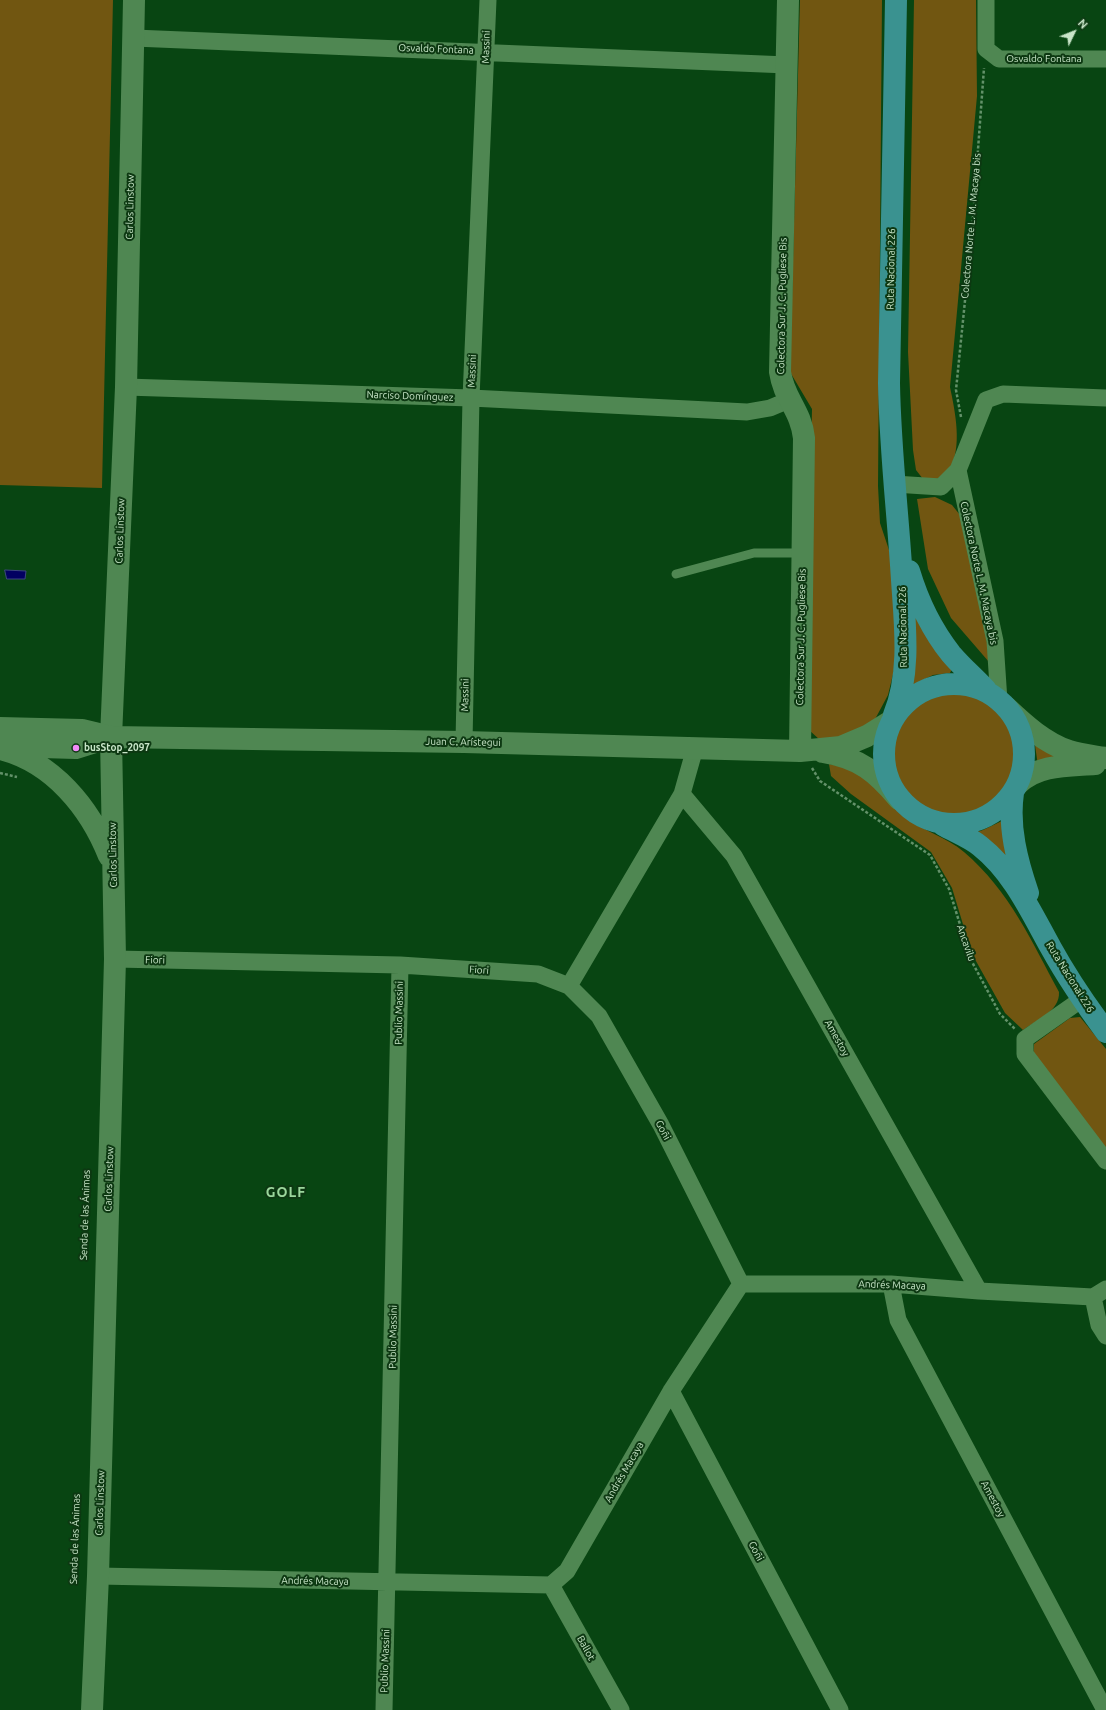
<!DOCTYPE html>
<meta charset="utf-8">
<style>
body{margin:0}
#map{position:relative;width:1106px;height:1710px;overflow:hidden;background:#084512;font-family:Ubuntu,sans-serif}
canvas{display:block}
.north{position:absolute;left:1054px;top:12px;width:40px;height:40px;-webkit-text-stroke:3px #0d3812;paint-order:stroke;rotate:47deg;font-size:11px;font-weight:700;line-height:16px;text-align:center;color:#c8e5c8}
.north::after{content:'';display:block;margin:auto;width:14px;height:18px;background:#c8e5c8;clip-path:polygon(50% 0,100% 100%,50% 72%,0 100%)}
</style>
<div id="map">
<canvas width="1106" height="1710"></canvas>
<div class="north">N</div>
</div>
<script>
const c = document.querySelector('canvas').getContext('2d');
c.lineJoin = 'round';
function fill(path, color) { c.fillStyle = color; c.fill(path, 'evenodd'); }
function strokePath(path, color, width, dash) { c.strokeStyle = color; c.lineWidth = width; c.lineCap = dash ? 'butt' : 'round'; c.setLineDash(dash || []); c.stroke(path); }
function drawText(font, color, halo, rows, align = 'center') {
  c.font = font + ' Ubuntu,sans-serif'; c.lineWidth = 4; c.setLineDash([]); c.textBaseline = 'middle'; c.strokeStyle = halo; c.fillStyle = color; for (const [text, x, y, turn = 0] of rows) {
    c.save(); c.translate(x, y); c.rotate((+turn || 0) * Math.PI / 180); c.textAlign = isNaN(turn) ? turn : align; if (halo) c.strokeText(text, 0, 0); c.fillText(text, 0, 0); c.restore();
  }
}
fill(new Path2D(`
 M0,0h113l-11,488 -102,-3z
 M800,0h82l-4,486 2,37 11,33 6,102 -9,37 -15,28 -19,12 -34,5 -11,-10 -3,-14 6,-307 -22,-37z
 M914,0h62l1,96 -27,291c5,24 13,61 -1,83 -3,4 -9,7 -13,10l-13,-1 -7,-9 -3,-20 -5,-98z
 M935,497l17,8 12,15 20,95 5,47 -38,-44 -23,-49 -11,-70z
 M910,589l42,80 -2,4 -17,2 -20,10z
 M893 754a61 61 0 1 1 122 0a61 61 0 1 1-122 0Z
 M1034,738l48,22 -44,6z
 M829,764l35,7c13,16 24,33 40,45 18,15 43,21 60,36 45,38 68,90 95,140 1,19 -22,28 -36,38l-18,-17 -33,-59 -20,-66 -21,-36 -80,-58 -20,-18z
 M1004,820l8,44 -41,-30 12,-4z
 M1080,1017l26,32v101l-73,-93 1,-13 36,-26z`), '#715611');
const water = new Path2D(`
 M5,570l21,1 -1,8h-18z`);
fill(water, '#020061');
strokePath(water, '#3d4580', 1);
strokePath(new Path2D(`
 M961,417l-5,-27 16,-159 12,-163
 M812,768l8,13 110,74 19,34 22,71 29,54 15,15
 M0,773l17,4`), '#639169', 2.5, [3, 2]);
strokePath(new Path2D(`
 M676,574l78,-21h48`), '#4f8752', 9);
strokePath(new Path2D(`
 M986,0v49l13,10h107
 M134,38l653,27
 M126,387l345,11 276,14 23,-4 19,-8
 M958,470l37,171 4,60
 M894,484l47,3 17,-17 28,-70 17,-6 103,4
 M464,742l7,-344 17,-398
 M682,794l52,62 245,435
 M115,959l285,6 138,9 31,12 30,30 62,109 80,159
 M569,986l113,-192 13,-46
 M1082,999l-57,40v15l81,107
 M891,1284l7,36 207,390
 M1093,1297l6,28 7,11
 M671,1391l169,319
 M98,1576l453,9 16,-14 104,-180 70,-107h150l88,7 114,6 13,-8
 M551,1585l70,125
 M384,1710l16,-745`), '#4f8752', 17);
strokePath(new Path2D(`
 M1006,707c19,18 39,36 63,44 12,4 25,5 37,7
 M111,737l15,-350 8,-387
 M1018,784c20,-20 51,-18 77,-20`), '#4f8752', 22);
strokePath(new Path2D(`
 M788,0l-8,372c4,27 21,38 24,66l-4,313
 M0,728l82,2 29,7 353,5 336,9 41,-4 26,-11 24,-15
 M6,746l70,2 35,-11
 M0,749c53,13 90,59 109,107
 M823,752c37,6 53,20 76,47
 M92,1710l6,-134 17,-617 -4,-222`), '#4f8752', 22);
strokePath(new Path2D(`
 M909,571c9,30 23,59 42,83 11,13 24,24 35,36
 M884 754a70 70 0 1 1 140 0a70 70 0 1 1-140 0Z
 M894,715c17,-42 11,-90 8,-135 -4,-66 -12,-131 -13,-197l7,-383
 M1013,793c-5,34 4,68 15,100
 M943,825c12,7 26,12 37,21 33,26 51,66 71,102 16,29 35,57 55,84`), '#3a9290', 22);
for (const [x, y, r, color] of [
 [76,748,4,"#f08bf6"]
]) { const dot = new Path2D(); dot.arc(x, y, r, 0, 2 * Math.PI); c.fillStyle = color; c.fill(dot); strokePath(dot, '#0d3812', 1.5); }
drawText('10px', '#c8e5c8', '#0d3812', [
 ["Massini",486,47,-88],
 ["Osvaldo Fontana",436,49,2],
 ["Osvaldo Fontana",1044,59],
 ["Carlos Linstow",130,207,-89],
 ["Colectora Norte L. M. Macaya bis",971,226,-85],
 ["Ruta Nacional 226",891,269,-89],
 ["Colectora Sur J. C. Pugliese Bis",782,306,-89],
 ["Massini",472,371,-87],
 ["Narciso Domínguez",410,396,2],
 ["Carlos Linstow",120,531,-88],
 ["Colectora Norte L. M. Macaya bis",979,573,78],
 ["Ruta Nacional 226",903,627,-91],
 ["Colectora Sur J. C. Pugliese Bis",801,637,-89],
 ["Massini",465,695,-89],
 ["Juan C. Arístegui",463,742,1],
 ["Carlos Linstow",113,855,-91],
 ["Ancavilu",966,943,71],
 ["Fiori",155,960,1],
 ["Fiori",479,970,4],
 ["Ruta Nacional 226",1070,977,58],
 ["Publio Massini",399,1013,-89],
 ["Amestoy",837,1038,61],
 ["Goñi",663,1130,62],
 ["Carlos Linstow",109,1179,-88],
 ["Senda de las Ánimas",85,1215,-88],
 ["Andrés Macaya",892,1285,2],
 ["Publio Massini",393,1337,-89],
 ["Andrés Macaya",624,1472,-60],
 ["Amestoy",993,1499,62],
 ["Carlos Linstow",100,1503,-88],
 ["Senda de las Ánimas",75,1539,-88],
 ["Goñi",756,1551,62],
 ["Andrés Macaya",315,1581,1],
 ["Ballot",586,1648,61],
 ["Publio Massini",385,1661,-88]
]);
drawText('bold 10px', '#c8e5c8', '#0d3812', [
 ["busStop_2097",84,748]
], 'left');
c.letterSpacing = '1px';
drawText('bold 14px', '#9bd69c', '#0d3812', [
 ["GOLF",286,1192]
]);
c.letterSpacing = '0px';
</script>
